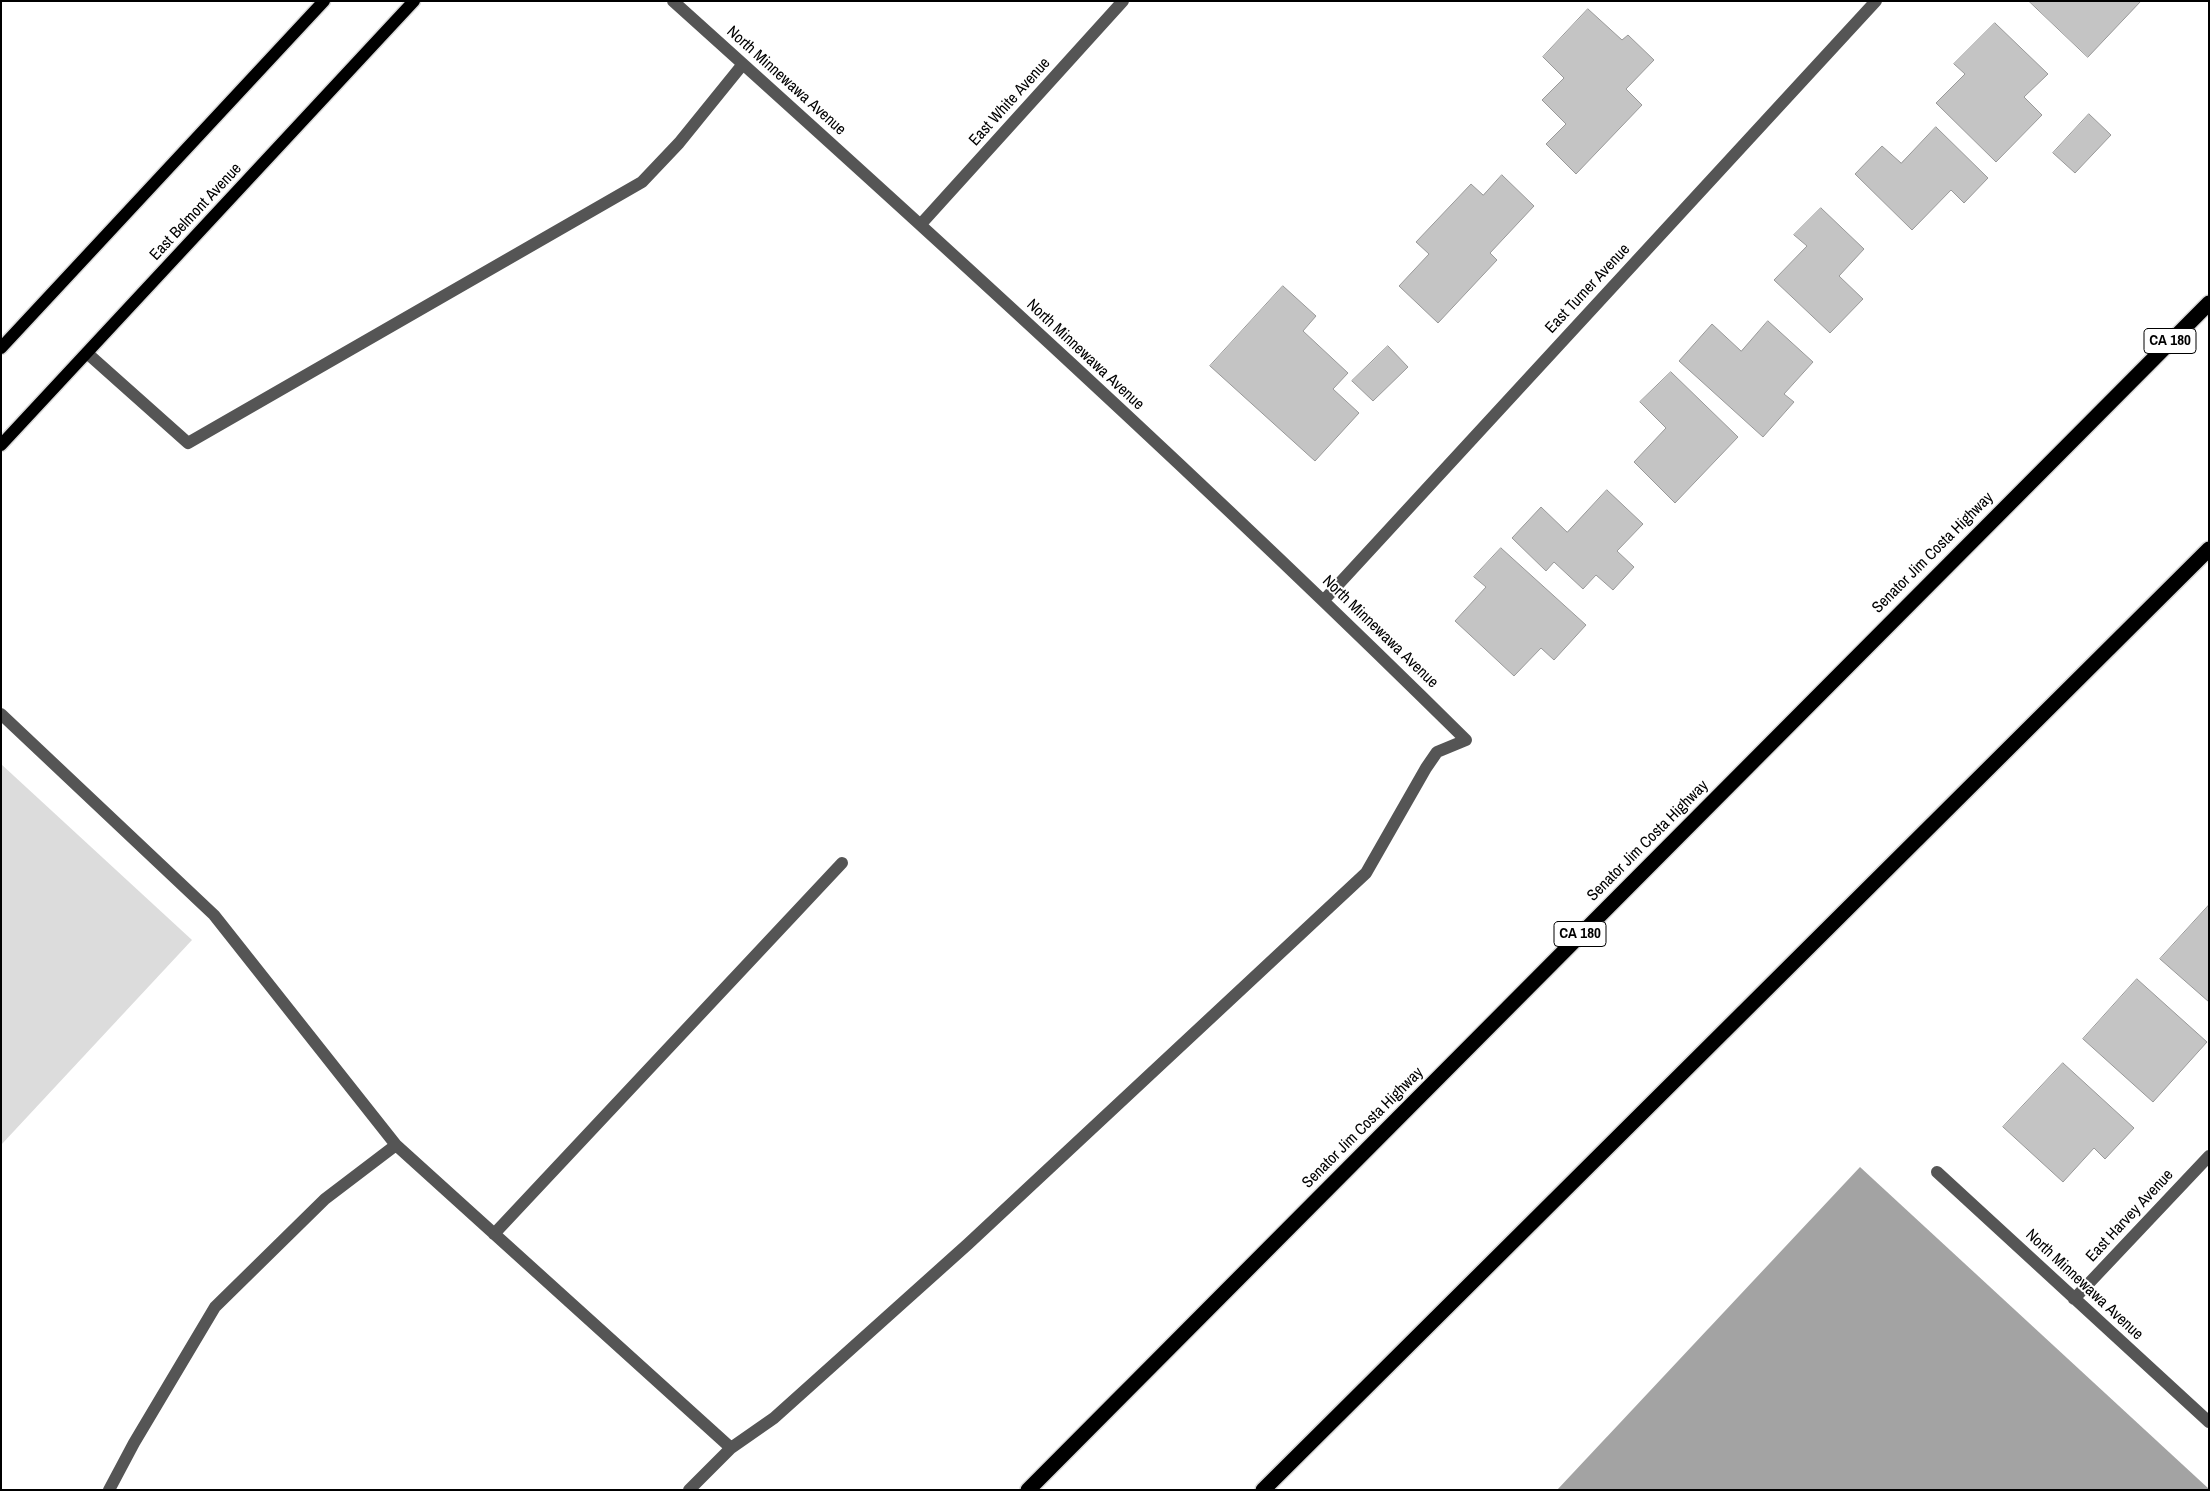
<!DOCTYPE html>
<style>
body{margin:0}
#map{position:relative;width:2210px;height:1491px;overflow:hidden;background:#fff;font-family:"Archivo Narrow",sans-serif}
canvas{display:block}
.frame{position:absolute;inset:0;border:2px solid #000;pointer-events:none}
</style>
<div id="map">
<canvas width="2210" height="1491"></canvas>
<div class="frame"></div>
</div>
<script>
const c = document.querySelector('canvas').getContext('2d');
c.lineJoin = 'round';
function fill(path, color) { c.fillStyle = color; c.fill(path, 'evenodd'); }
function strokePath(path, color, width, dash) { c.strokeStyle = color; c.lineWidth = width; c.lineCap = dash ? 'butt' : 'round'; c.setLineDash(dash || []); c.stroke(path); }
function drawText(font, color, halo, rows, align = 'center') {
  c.font = font + ' "Archivo Narrow",sans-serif'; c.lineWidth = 4; c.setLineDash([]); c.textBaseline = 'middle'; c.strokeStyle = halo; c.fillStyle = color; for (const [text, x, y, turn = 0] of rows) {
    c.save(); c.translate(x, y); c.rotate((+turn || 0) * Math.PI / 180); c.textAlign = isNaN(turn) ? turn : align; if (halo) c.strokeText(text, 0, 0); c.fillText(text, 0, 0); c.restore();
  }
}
fill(new Path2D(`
 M1,764l191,176 -191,205z`), '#dcdcdc');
fill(new Path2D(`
 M1860,1167l349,322v1h-652z`), '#a3a3a3');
const building = new Path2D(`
 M2029,1h112l-53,56z
 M1588,9l34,31 6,-5 26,25 -28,29 16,16 -66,69 -30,-30 20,-20 -24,-24 22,-22 -21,-21z
 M1995,23l53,51 -24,23 18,18 -46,47 -60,-59 29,-29 -11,-10z
 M2089,114l22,21 -36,38 -22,-20z
 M1936,127l52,51 -24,25 -13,-13 -39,40 -57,-56 27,-28 19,17z
 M1502,175l32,31 -44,47 7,7 -59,63 -39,-37 30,-32 -13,-12 55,-58 12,11z
 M1821,208l43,41 -25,27 24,23 -33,34 -56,-53 33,-34 -13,-11z
 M1283,286l33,30 -13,15 45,42 -15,16 26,24 -44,48 -105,-95z
 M1768,321l45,41 -29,32 10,8 -31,35 -84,-76 33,-37 29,27z
 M1388,346l20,21 -35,34 -21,-20z
 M1671,372l67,65 -63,66 -41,-41 32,-34 -26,-26z
 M1607,490l36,34 -26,27 17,16 -21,23 -17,-15 -13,14 -29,-27 -8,9 -34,-33 29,-31 26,25z
 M1501,548l85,77 -32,35 -13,-12 -27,28 -59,-55 31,-34 -12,-10z
 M2209,905v97l-49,-43z
 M2137,979l70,63 -54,60 -70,-63z
 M2063,1063l71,65 -29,31 -11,-11 -31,34 -60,-55z`);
fill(building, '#c4c4c4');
strokePath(building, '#999', 1);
const major = new Path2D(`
 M1,348l323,-347
 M1,445l413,-444`);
const highway = new Path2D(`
 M1028,1490l1181,-1187
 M1263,1490l946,-941`);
strokePath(major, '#dbdbdb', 15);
strokePath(highway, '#dbdbdb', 18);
strokePath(new Path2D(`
 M673,1c269,242 536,485 793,739l-29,12 -11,16 -60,105 -398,371 -194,174 -43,30 -42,42
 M921,224l202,-223
 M87,353l101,90 454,-261 37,-39 64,-79
 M1324,600l552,-599
 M1,714l213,201 182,230 335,303
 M1937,1172l272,250
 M494,1234l348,-371
 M2074,1299l135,-143
 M109,1490l25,-47 81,-136 110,-108 71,-54`), '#555', 12);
strokePath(major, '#000', 12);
strokePath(highway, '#000', 15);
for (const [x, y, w] of [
 [2170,341,52],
 [1580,934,52]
]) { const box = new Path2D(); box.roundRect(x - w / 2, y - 12.5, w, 25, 4); c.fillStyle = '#fff'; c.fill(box); strokePath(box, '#000', 1); }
drawText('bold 15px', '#000', null, [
 ["CA 180",2170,341],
 ["CA 180",1580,934]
]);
drawText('16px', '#000', '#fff', [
 ["North Minnewawa Avenue",786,81,42],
 ["East White Avenue",1010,102,-48],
 ["East Belmont Avenue",196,212,-47],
 ["East Turner Avenue",1588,289,-47],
 ["North Minnewawa Avenue",1085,355,43],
 ["Senator Jim Costa Highway",1933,553,-45],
 ["North Minnewawa Avenue",1380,632,44],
 ["Senator Jim Costa Highway",1648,841,-45],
 ["Senator Jim Costa Highway",1363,1128,-45],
 ["East Harvey Avenue",2130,1216,-47],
 ["North Minnewawa Avenue",2084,1285,43]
]);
</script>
